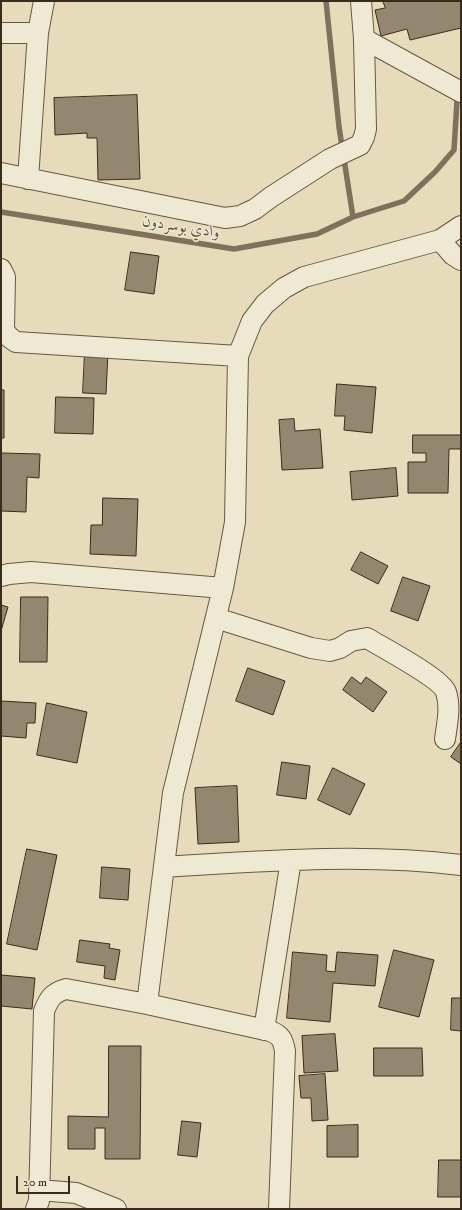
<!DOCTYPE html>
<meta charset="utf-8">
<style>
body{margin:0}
#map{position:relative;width:462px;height:1210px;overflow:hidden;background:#e6dcbb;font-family:"IM FELL DW Pica",serif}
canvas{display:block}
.frame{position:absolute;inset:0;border:2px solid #3b2b1c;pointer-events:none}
.scale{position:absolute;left:16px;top:1176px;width:54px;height:18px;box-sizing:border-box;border:2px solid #3b2b1c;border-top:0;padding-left:5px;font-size:12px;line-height:14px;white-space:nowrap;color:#3b2b1c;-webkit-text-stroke:3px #efe8d3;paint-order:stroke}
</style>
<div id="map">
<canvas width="462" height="1210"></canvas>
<div class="frame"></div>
<div class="scale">20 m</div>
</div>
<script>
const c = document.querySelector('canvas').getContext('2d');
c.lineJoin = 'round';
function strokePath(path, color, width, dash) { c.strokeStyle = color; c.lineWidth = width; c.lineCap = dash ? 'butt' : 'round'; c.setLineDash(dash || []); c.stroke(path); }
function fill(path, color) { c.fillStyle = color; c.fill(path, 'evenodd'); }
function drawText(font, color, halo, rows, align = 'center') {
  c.font = font + ' "IM FELL DW Pica",Amiri,serif'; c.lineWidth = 3; c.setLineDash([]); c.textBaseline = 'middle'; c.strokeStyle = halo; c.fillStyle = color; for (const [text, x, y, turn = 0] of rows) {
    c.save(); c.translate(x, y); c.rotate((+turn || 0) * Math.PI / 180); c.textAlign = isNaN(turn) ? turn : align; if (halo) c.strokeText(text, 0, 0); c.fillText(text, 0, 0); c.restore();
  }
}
strokePath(new Path2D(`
 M326,1l13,126 14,90
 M1,212l233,37 83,-15 36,-17 51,-16 31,-29 19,-22 3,-49 2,-7`), '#7f715b', 5.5);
const building = new Path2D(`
 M383,1h78v27l-51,12 -3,-11 -26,7 -6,-26 10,-2z
 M137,95l3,84 -42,1 -1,-42h-10v-5l-32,2 -1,-37z
 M131,252l28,4 -5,38 -29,-4z
 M85,351l23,1 -2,42 -23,-1z
 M337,384l39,3 -4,46 -28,-3 1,-14h-10z
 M1,390h3v48h-3z
 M56,397l38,1 -1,36 -38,-1z
 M294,419l1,12 25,-2 3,39 -41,2 -3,-50z
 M413,435h48v14h-12l-1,44h-40v-31h18v-9h-13z
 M1,453l39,1 -1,24 -12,-1 -1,35 -25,-1z
 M396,468l2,28 -46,4 -2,-28z
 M103,498l35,1 -2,57 -46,-2 1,-29h11z
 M361,552l27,14 -10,18 -27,-14z
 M403,577l27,9 -12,35 -27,-10z
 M21,597h27l-1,65h-27z
 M1,605l7,2 -7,24z
 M248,668l37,13 -12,34 -37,-14z
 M352,677l9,7 5,-7 21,15 -14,20 -30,-22z
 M1,701l35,2 -1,20h-8l-1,15 -25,-2z
 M47,703l40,9 -10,51 -40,-8z
 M461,742v22l-10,-7z
 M282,762l28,4 -4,33 -29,-4z
 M333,768l32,16 -15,31 -32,-15z
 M237,786l2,56 -41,2 -3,-56z
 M27,849l30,6 -20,95 -30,-6z
 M102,867l28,2 -2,31 -28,-2z
 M80,940l30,4 -1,4 11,2 -5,30 -11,-2 1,-12 -28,-4z
 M394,950l40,10 -15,57 -40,-10z
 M293,952l34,3 -1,16 9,1 2,-20 41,3 -3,31 -42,-3 -3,39 -43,-4z
 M1,975l34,3 -3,31 -31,-3z
 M452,998h9v33l-10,-1z
 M335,1034l3,37 -34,2 -2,-37z
 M109,1046h32l-1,113h-35v-31h-10v21h-27v-33l40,1z
 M374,1048h48l1,28h-49z
 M325,1074l3,46 -16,1 -1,-23h-10l-2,-22z
 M182,1121l19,2 -4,34 -19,-2z
 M358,1125v32h-31v-31z
 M439,1160h22v37h-23z`);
fill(building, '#94876f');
strokePath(building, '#3b2b1c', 1);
const minor = new Path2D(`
 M1,33h37
 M364,39l97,53
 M1,173l224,45 15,-2 15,-7 16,-12 59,-38 30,-14 4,-8 2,-8 -2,-90 -3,-38
 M28,179l10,-146 6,-32
 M440,240l13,15 8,5
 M1,269l4,8 -1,53 5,7 7,5 222,14
 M1,576l8,-2 22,-2 192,16
 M216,618l95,30 19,3 10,-3 11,-7 16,-3c16,10 74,40 79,54 5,15 1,32 -1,47
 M164,867c99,-6 198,-14 297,-2
 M147,1004l26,-211 50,-205 12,-66 3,-166 14,-35 13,-17 19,-16 20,-11 136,-37 21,-14
 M264,1030l27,-170
 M39,1190l37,3 40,16
 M36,1209l3,-8 5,-190c5,-12 8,-18 22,-22l81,15 123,27c11,4 13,9 15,20l-6,158`);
strokePath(minor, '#665744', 22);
strokePath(minor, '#efe8d3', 20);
drawText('italic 16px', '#5d4e3c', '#efe8d3', [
 ["وادي بوسردون",181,228,9]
]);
</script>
